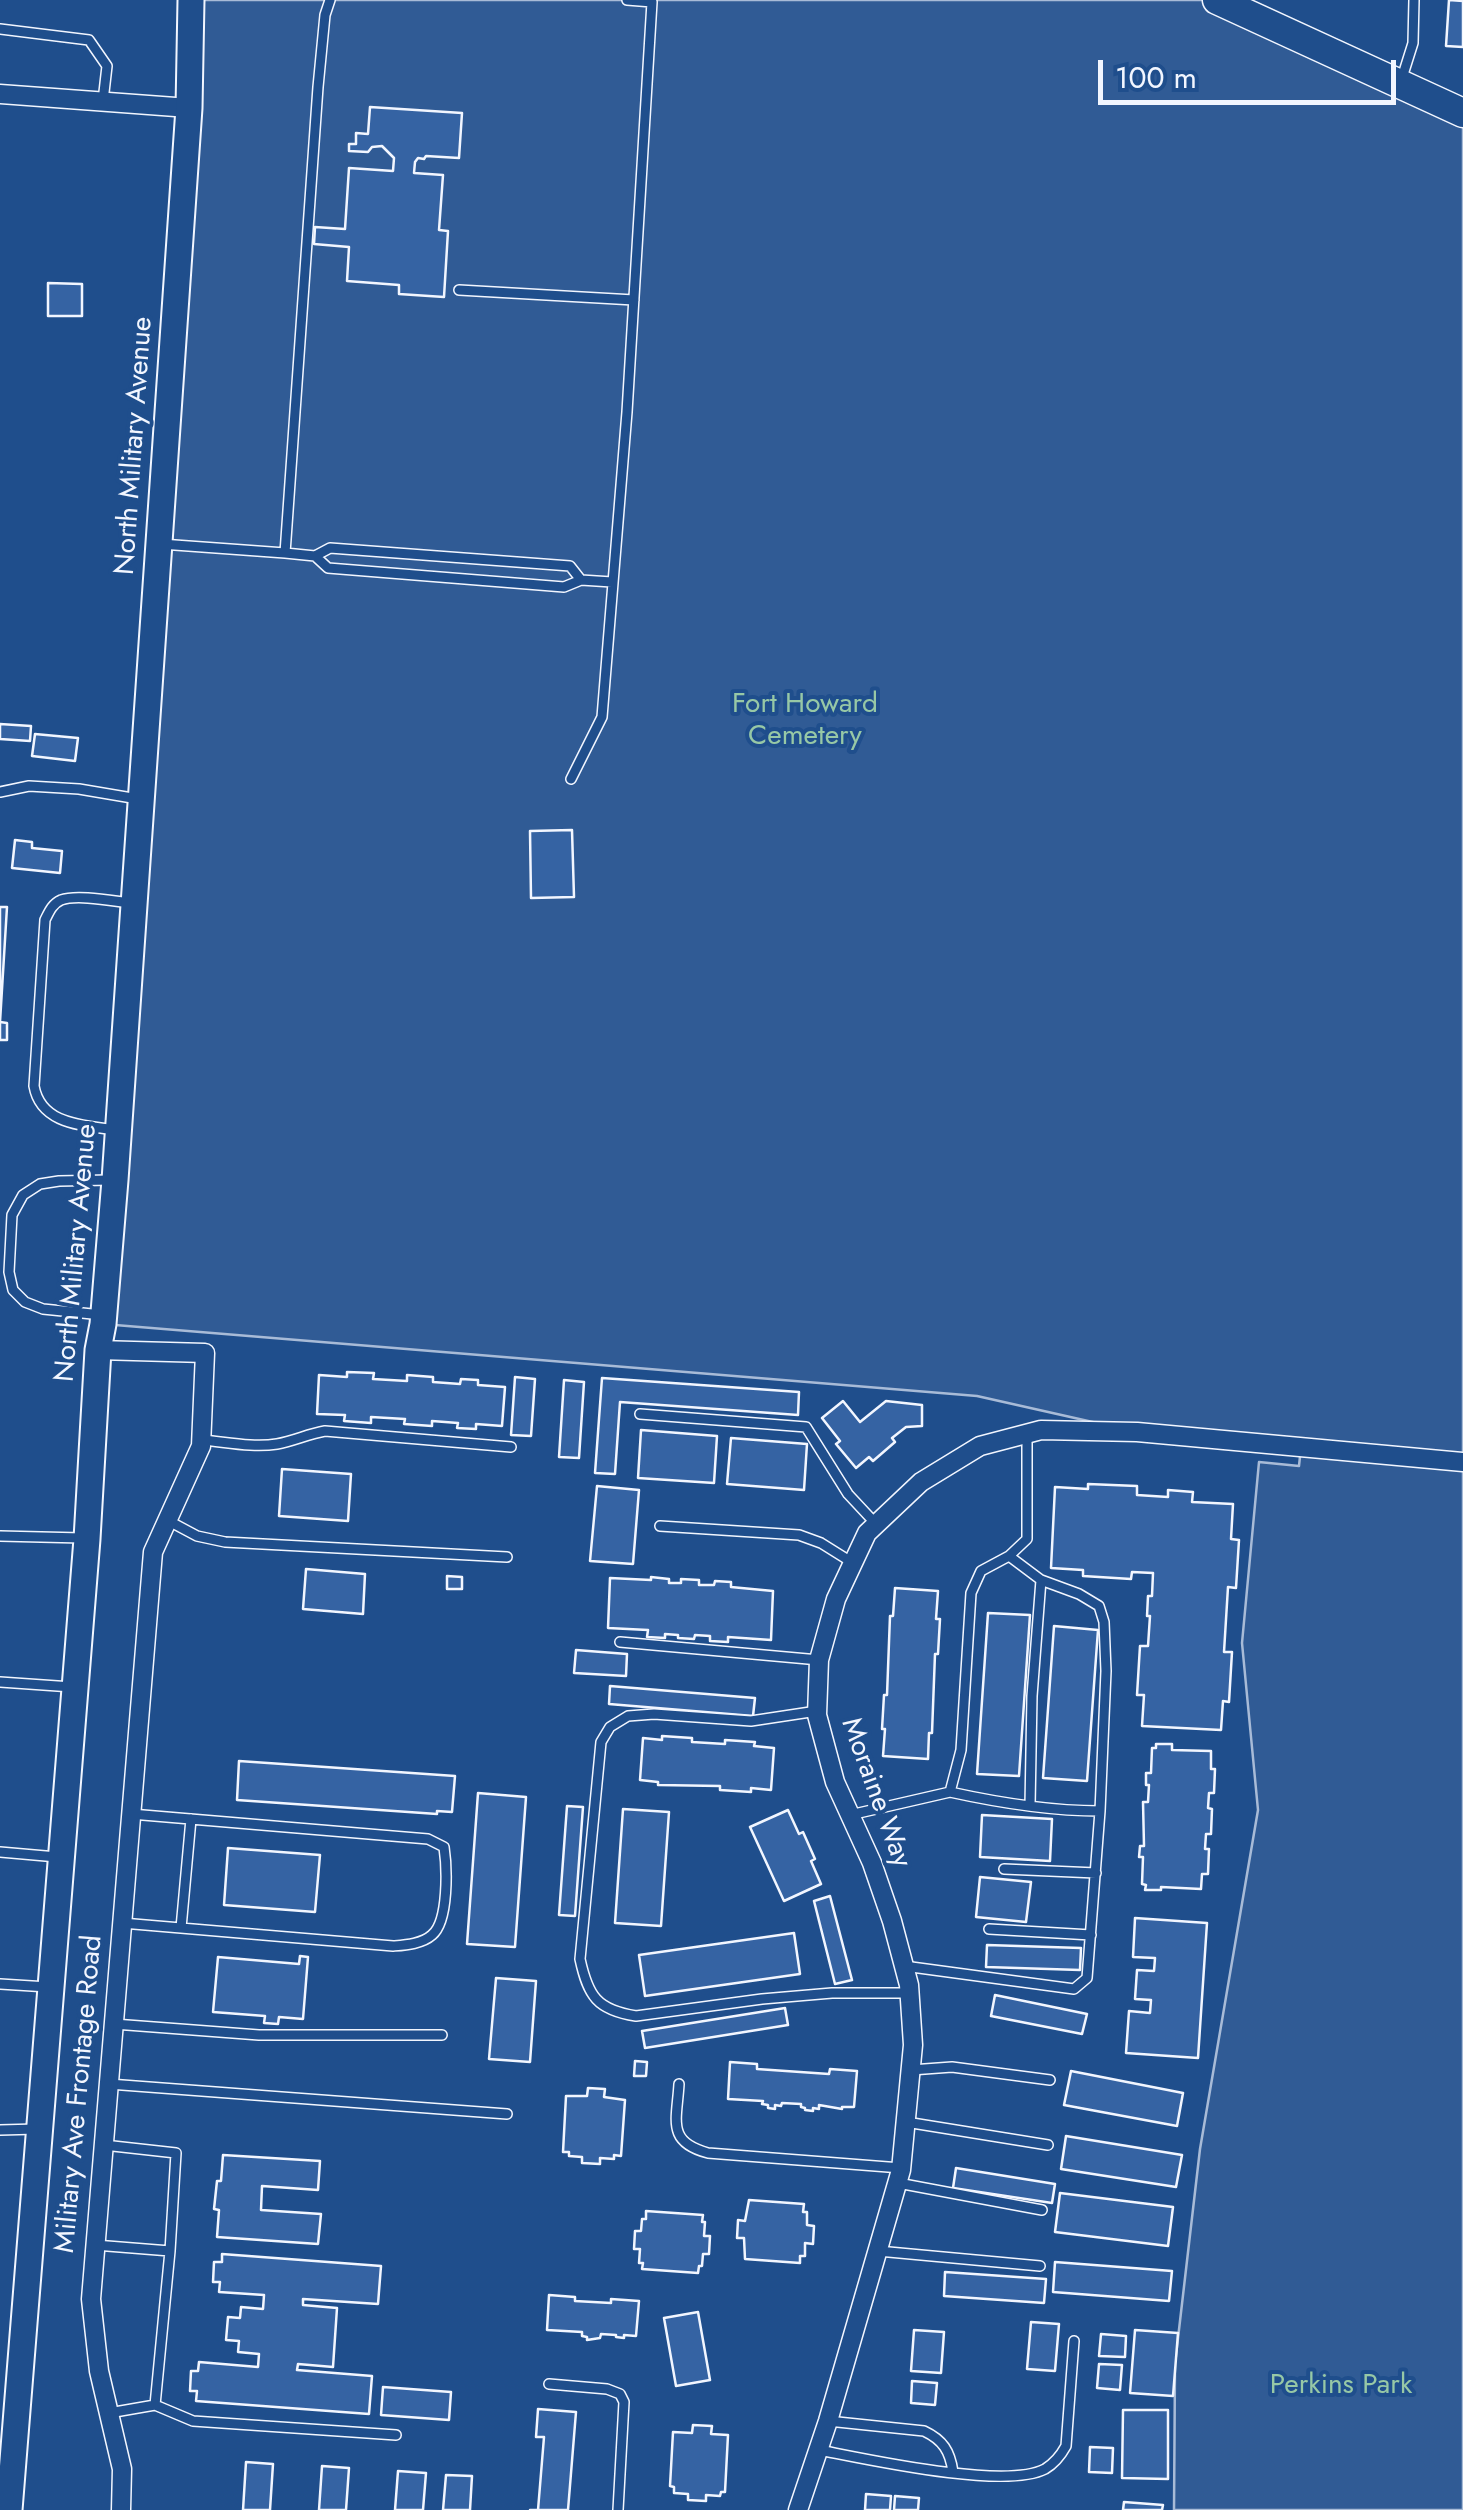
<!DOCTYPE html>
<style>
body{margin:0}
#map{position:relative;width:1463px;height:2510px;overflow:hidden;background:#1f4e8c;font-family:Jost,sans-serif}
canvas{display:block}
.scale{position:absolute;left:1098px;top:60px;width:298px;height:45px;box-sizing:border-box;border:5px solid #f2f6ff;border-top:0;padding-left:12px;font-size:30px;line-height:35px;white-space:nowrap;color:#f2f6ff;-webkit-text-stroke:8px #1f4e8c;paint-order:stroke}
</style>
<div id="map">
<canvas width="1463" height="2510"></canvas>
<div class="scale">100 m</div>
</div>
<script>
const c = document.querySelector('canvas').getContext('2d');
c.lineJoin = 'round';
function fill(path, color) { c.fillStyle = color; c.fill(path, 'evenodd'); }
function strokePath(path, color, width, dash) { c.strokeStyle = color; c.lineWidth = width; c.lineCap = dash ? 'butt' : 'round'; c.setLineDash(dash || []); c.stroke(path); }
function drawText(font, color, halo, rows, align = 'center') {
  c.font = font + ' Jost,sans-serif'; c.lineWidth = 8; c.setLineDash([]); c.textBaseline = 'middle'; c.strokeStyle = halo; c.fillStyle = color; for (const [text, x, y, turn = 0] of rows) {
    c.save(); c.translate(x, y); c.rotate((+turn || 0) * Math.PI / 180); c.textAlign = isNaN(turn) ? turn : align; if (halo) c.strokeText(text, 0, 0); c.fillText(text, 0, 0); c.restore();
  }
}
const built = new Path2D(`
 M191,0h1026l246,113v2397h-289l1,-146 25,-215 58,-339 -16,-167 17,-181 40,4 2,-19 -164,-15 -160,-36 -874,-72z`);
fill(built, '#305b95');
strokePath(built, '#a8bbd7', 2.5);
const building = new Path2D(`
 M1449,0l14,1v46l-17,-1z
 M370,107l92,6 -3,45 -33,-2 -2,3 -6,-1 -3,4 -1,11 29,2 -4,55 9,1 -4,66 -45,-3v-9l-52,-4 2,-34 -35,-3 1,-17 30,2 4,-61 44,3 1,-13 -12,-12 -10,1 -4,5 -19,-1v-7h7v-11l12,1z
 M48,283l34,1v32h-34z
 M0,724l31,2 -1,15 -30,-2z
 M35,734l43,4 -3,23 -43,-5z
 M572,830l2,67 -43,1 -1,-67z
 M15,840l17,2v6l30,3 -2,22 -48,-5z
 M0,907h7l-7,115 7,1v17h-7z
 M347,1372l27,1 -1,6 34,2v-6l26,2v5l27,2 1,-5 17,1v5l27,2 -3,39 -26,-2v5l-19,-1 1,-5 -26,-2v5l-28,-2 1,-5 -34,-2v6l-27,-2 1,-6 -28,-1 2,-39 28,2z
 M515,1377l20,2 -4,57 -20,-1z
 M602,1378l197,14 -1,23 -178,-13 -5,72 -20,-1z
 M564,1380l20,2 -5,76 -20,-1z
 M843,1401l17,21 26,-21 36,4v21l-16,1 -14,11 3,4 -22,19 -4,-4 -13,11 -20,-24 4,-3 -18,-23z
 M641,1430l76,6 -3,47 -76,-5z
 M731,1438l76,6 -3,46 -77,-6z
 M282,1469l69,5 -3,47 -69,-5z
 M1088,1484l49,2v9l31,2v-7l25,2 -1,10 41,2 -2,35 8,1 -3,48 -8,-1 -4,65h8l-3,50 -6,-1 -2,29 -79,-4 2,-31h-7l3,-49h8l2,-30h-3l1,-20h4l1,-23 -21,-1 -1,7 -48,-3v-6l-32,-2 4,-81 33,2z
 M597,1486l42,4 -6,74 -43,-3z
 M306,1569l59,5 -2,40 -60,-5z
 M447,1576l15,1v12h-15z
 M651,1577l18,2v4h12v-4l18,1v5h15l1,-4 16,1v5l42,4 -2,49 -43,-3v5l-18,-1v-5l-15,-1 -1,4 -16,-1v-3l-13,-1v4l-18,-1 1,-7 -40,-2 2,-50 41,2z
 M895,1588l43,3 -2,28h4l-2,35h-3l-3,79h-3l-1,26 -45,-3 2,-27h-3l2,-34h3l3,-79h3z
 M988,1613l42,2 -11,161 -42,-2z
 M1054,1626l44,4 -11,151 -44,-3z
 M576,1650l51,4 -1,22 -52,-3z
 M610,1686l145,12 -2,18 -144,-12z
 M662,1736l30,2v4l33,2v-4l30,2 -1,4 20,2 -3,42 -20,-2v4l-31,-2v-4l-62,-1v-3l-18,-2 3,-42 19,2z
 M1156,1744h16v6l39,1v18h4l-1,24h-5l-1,15 4,1 -1,25h-5l-1,15h4l-1,25h-6l-1,15 -40,-2v3h-16l1,-5 -4,-1 1,-27h-4l1,-11h4l-1,-44h5l1,-17h-3v-12h5l1,-25h4z
 M239,1761l216,15 -3,36 -15,-1v3l-200,-14z
 M478,1793l48,4 -11,150 -48,-3z
 M567,1806l16,1 -8,109 -16,-1z
 M623,1809l46,3 -8,114 -46,-3z
 M788,1810l11,24 4,-2 12,27 -4,2 10,23 -37,17 -34,-74z
 M982,1815l70,4 -2,42 -70,-4z
 M228,1848l92,7 -5,57 -91,-7z
 M980,1877l51,5 -5,40 -50,-5z
 M830,1896l22,84 -17,4 -21,-83z
 M1135,1918l72,5 -9,135 -72,-5 3,-42 21,2 1,-13 -16,-1 2,-29 17,1 1,-13 -22,-1z
 M794,1933l6,41 -155,22 -6,-41z
 M987,1945l94,3 -1,22 -94,-3z
 M300,1956l8,1 -5,62 -24,-2 -1,7 -14,-1 1,-7 -52,-4 5,-55 81,7z
 M496,1978l40,3 -6,81 -41,-3z
 M995,1995l92,19 -5,20 -91,-18z
 M785,2008l3,17 -143,23 -3,-17z
 M635,2061l12,1 -1,14h-12z
 M730,2062l27,2v5l72,5 1,-5 27,2 -3,36h-12v2l-23,-4v4l-6,-1v3l-8,-1v-2l-4,-1v-3l-19,-1 -1,3 -6,-1v4l-7,-1v-3l-6,-1 1,-3 -35,-2z
 M1071,2071l112,22 -6,33 -113,-21z
 M588,2088l17,1 -1,8 21,3 -4,56 -7,-1v4l-14,-1v6l-18,-1v-6l-13,-1v-4h-6l3,-56h21z
 M1066,2136l116,19 -6,32 -115,-18z
 M223,2155l97,6 -2,29 -56,-4 -1,24 60,4 -3,30 -101,-7 2,-27 -5,-1 3,-28h4z
 M956,2168l99,16 -3,19 -99,-15z
 M1060,2193l113,14 -5,39 -113,-14z
 M749,2200l55,4 -1,8h4v13l7,1 -1,18 -8,-1v13h-5v7l-55,-4 -1,-21h-7l1,-18 7,1z
 M646,2211l57,4 -1,7h3l-1,14h6l-1,18h-6l-1,12h-3l-1,7 -56,-4 1,-6h-4l1,-14h-6l1,-18h6l1,-12h4z
 M222,2254l159,12 -3,38 -75,-5v6l34,3 -4,59 -35,-3 -1,6 75,6 -3,38 -173,-13 1,-10h-7l1,-20h7l1,-9 59,5 1,-13 -21,-2 1,-11 -13,-1 2,-23 12,1 1,-11 22,2 1,-14 -45,-3 1,-10h-7l1,-20h8z
 M1055,2262l117,9 -3,30 -116,-9z
 M945,2272l101,7 -2,24 -100,-7z
 M549,2295l26,2v4l36,2v-4l28,2 -3,35 -12,-1v3l-8,-1v-2l-15,-1 -1,4 -13,2v-3l-5,-1v-4l-35,-2z
 M698,2312l12,68 -34,6 -12,-68z
 M1031,2322l28,2 -4,47 -28,-2z
 M914,2330l30,2 -3,41 -30,-2z
 M1135,2330l43,3 -5,63 -43,-3z
 M1101,2334l25,2 -1,21 -26,-1z
 M1099,2364l23,1 -2,25 -23,-2z
 M912,2381l25,2 -2,22 -24,-2z
 M383,2387l68,5 -2,28 -68,-5z
 M538,2409l38,3 -8,98h-38h8l6,-73h-8z
 M1123,2410h45v69l-46,-1z
 M693,2425l19,1 -1,8 17,1 -3,57h-4l-1,4 -14,-1v6l-18,-1v-6l-14,-1v-6l-4,-1 3,-54 19,1z
 M1090,2447l23,1 -1,25 -23,-1z
 M246,2462l27,2 -3,46h-27z
 M322,2466l27,2 -3,42h-27z
 M398,2471l28,2 -3,37h-28z
 M446,2475l26,1 -2,34h-27z
 M866,2494l25,2 -1,14h-25z
 M895,2496l24,2 -1,12h-24z
 M1124,2502l39,3 -1,5h-39z`);
fill(building, '#3563a3');
strokePath(building, '#f2f6ff', 2.5);
const lane = new Path2D(`
 M0,29l89,11 18,26 -4,35
 M1401,81l12,-38 1,-43
 M459,290l175,10
 M161,544l124,9 33,-466 7,-72 5,-15
 M285,553l30,3 15,-8 240,18 11,14
 M315,556l13,12 236,19 17,-7 31,2
 M571,779l31,-62 25,-305 25,-410 -25,-2
 M0,792l29,-6 50,3 59,10
 M115,1130c-32,-5 -74,-5 -81,-44l11,-166c4,-8 7,-16 16,-20 16,-6 52,1 69,3
 M102,1315l-59,-6 -18,-7 -12,-12 -4,-18 3,-57 11,-20 17,-11 19,-3 51,-1
 M640,1414l166,13 42,67 28,30
 M202,1440c24,2 51,8 75,4 17,-3 31,-10 48,-13l186,16
 M167,1520l30,16 28,6 282,15
 M660,1526l139,9 22,8 32,20
 M0,1536l82,2
 M620,1642l199,18
 M0,1682l72,5
 M817,1711l-66,10 -97,-7 -26,2 -18,11 -9,15 -21,217c8,37 17,51 56,57l126,-17 70,-6h78
 M950,1792c50,11 99,19 150,19l6,-140 -2,-49 -5,-16 -20,-12 -38,-14 -32,-24
 M1030,1806l2,-110 9,-116
 M850,1815l100,-23 11,-42 10,-157 10,-22 28,-15 18,-17v-104
 M0,1852l57,5
 M1004,1869l92,4
 M122,1923l271,23c12,-1 29,-2 39,-11 17,-14 15,-68 12,-88l-16,-8 -297,-25
 M181,1928l10,-109
 M989,1929l102,6
 M904,1966l170,23 13,-11 13,-167
 M0,1984l48,3
 M114,2024l145,11h183
 M911,2070l41,-3 98,13
 M109,2084l398,30
 M679,2084c-2,36 -13,58 29,69l193,15
 M906,2122l142,23
 M0,2130l37,-1
 M898,2183l144,27
 M95,2245l75,6 6,-98 -72,-8
 M878,2251l162,15
 M549,2384l58,5 13,5 4,8 -6,108
 M155,2405l38,16 203,14
 M109,2413l46,-8 15,-154
 M828,2421l96,10c19,9 26,20 29,41
 M819,2450c47,9 186,40 226,19 10,-6 16,-14 21,-23l8,-105`);
const street = new Path2D(`
 M0,94l189,14
 M98,1350l107,3 -4,93 -48,106 -62,747 8,72 23,98 -1,41
 M798,2510l30,-89 73,-251 12,-125 -4,-60 -17,-64 -20,-58 -37,-81 -18,-67 2,-55 17,-61 31,-66 54,-51 59,-36 61,-16 96,2 326,30`);
const secondary = new Path2D(`
 M9,2510l78,-971 11,-189 5,-26 12,-144 74,-1072 2,-108`);
const primary = new Path2D(`
 M1217,0l246,113`);
strokePath(lane, '#f2f6ff', 12);
strokePath(street, '#f2f6ff', 21);
strokePath(secondary, '#f2f6ff', 29);
strokePath(primary, '#f2f6ff', 31);
strokePath(lane, '#1f4e8c', 9);
strokePath(street, '#1f4e8c', 18);
strokePath(secondary, '#1f4e8c', 25);
strokePath(primary, '#1f4e8c', 28);
drawText('28px', '#f2f6ff', '#1f4e8c', [
 ["North Military Avenue",135,446,-86],
 ["North Military Avenue",77,1253,-85],
 ["Moraine Way",875,1793,70],
 ["Military Ave Frontage Road",80,2094,-85]
]);
drawText('28px', '#97c8a6', '#1f4e8c', [
 ["Fort Howard",805,705],
 ["Cemetery",805,737],
 ["Perkins Park",1341,2386]
]);
</script>
